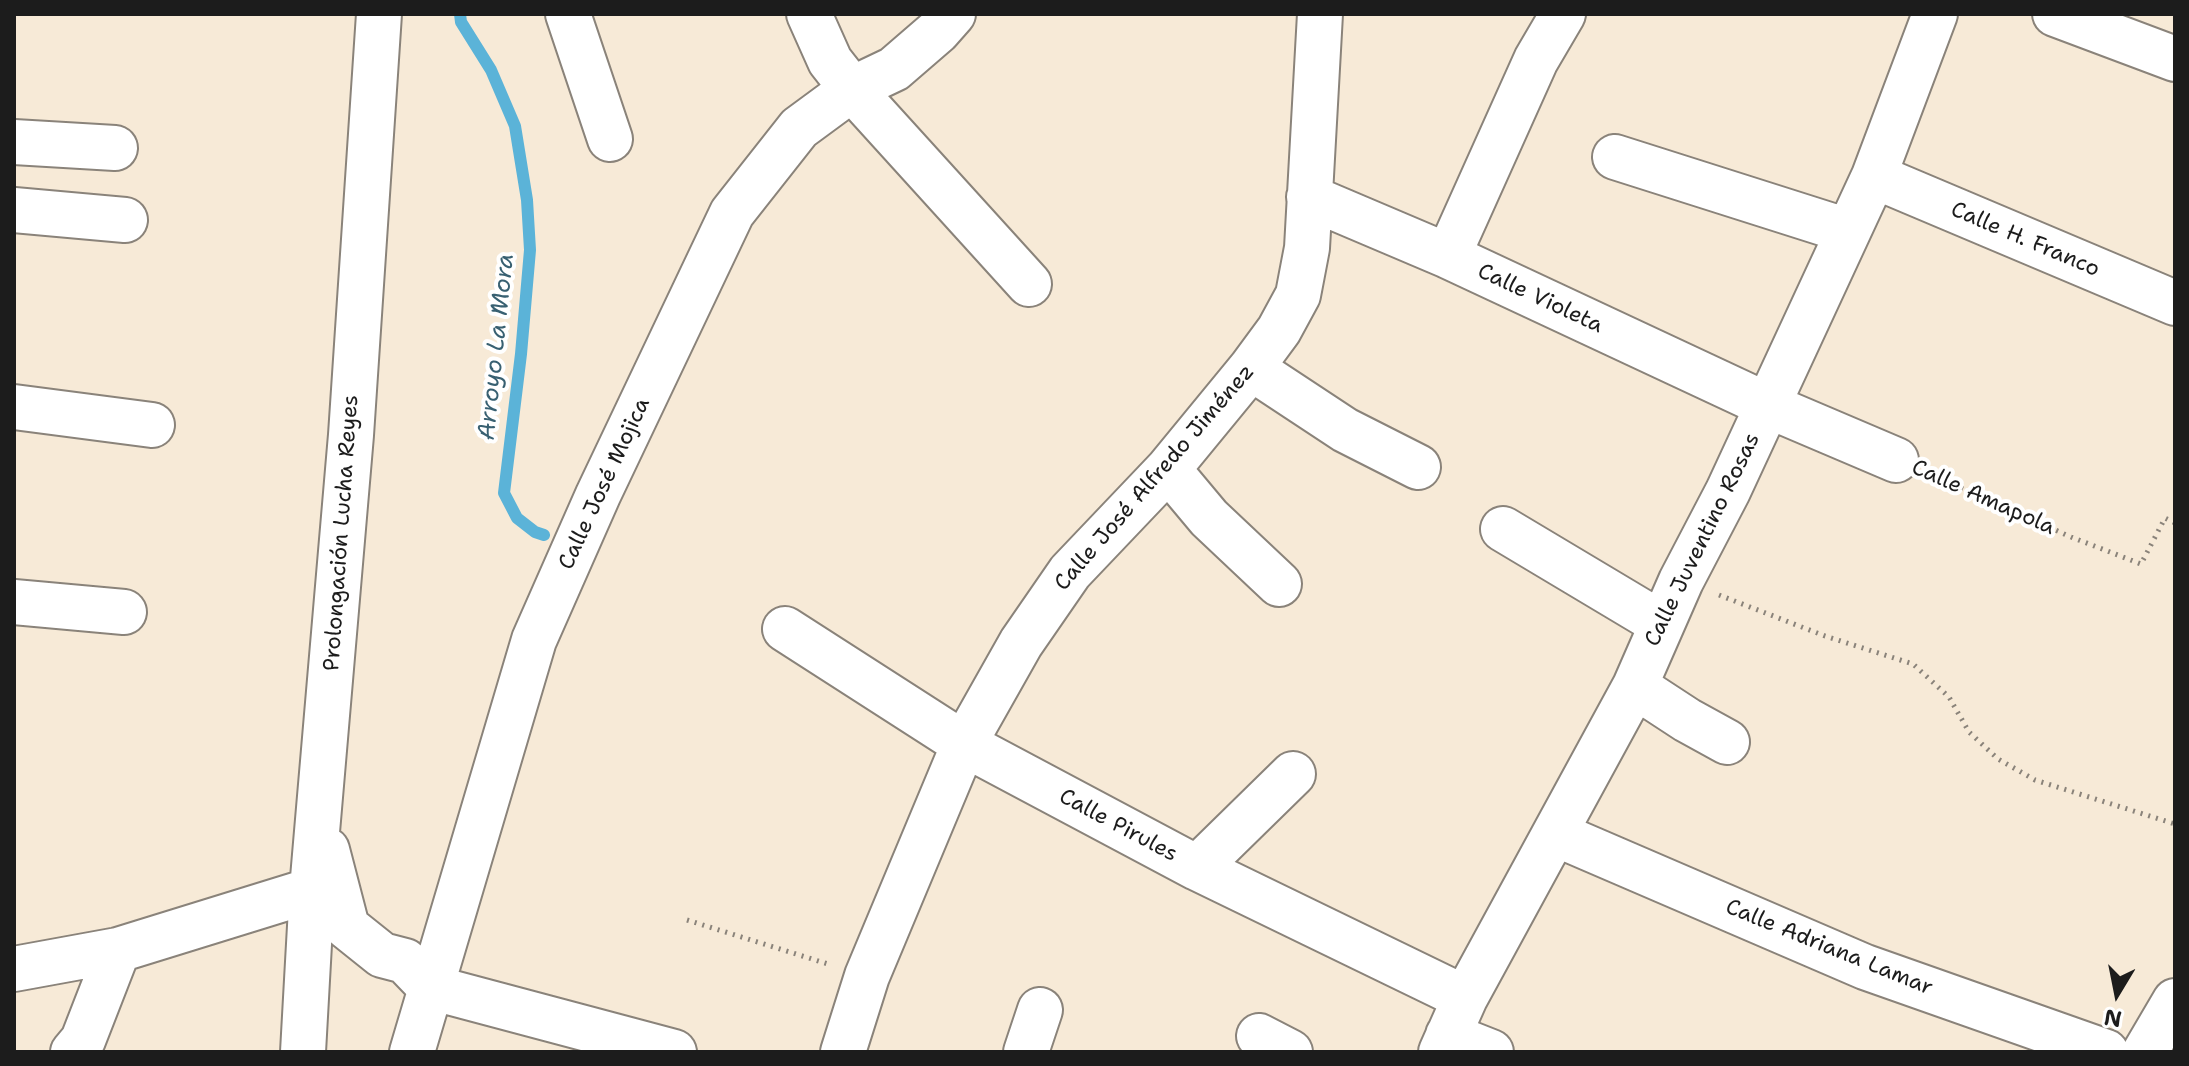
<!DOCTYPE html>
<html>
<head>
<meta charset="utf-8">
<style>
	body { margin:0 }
	#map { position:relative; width:2189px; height:1066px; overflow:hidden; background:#f7ead7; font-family:"Shantell Sans",sans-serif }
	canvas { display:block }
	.frame { position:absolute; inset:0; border:16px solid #1c1c1c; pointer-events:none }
	.north { position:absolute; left:2077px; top:954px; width:80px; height:80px; -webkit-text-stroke:6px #fff; paint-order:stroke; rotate:190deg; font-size:22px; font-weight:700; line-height:32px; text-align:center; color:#1c1c1c }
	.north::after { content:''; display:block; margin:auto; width:28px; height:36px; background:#1c1c1c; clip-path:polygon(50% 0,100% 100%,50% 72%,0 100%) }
</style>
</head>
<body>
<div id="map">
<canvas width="2189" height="1066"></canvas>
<div class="frame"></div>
<div class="north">N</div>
</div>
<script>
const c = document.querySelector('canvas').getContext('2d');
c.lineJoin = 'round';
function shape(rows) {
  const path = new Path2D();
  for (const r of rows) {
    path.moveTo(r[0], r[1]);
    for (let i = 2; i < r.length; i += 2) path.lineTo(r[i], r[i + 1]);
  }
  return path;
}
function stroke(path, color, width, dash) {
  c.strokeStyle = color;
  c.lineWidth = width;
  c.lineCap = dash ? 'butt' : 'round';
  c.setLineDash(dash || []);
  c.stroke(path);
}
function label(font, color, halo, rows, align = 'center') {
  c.font = font + ' "Shantell Sans",sans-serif';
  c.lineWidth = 8;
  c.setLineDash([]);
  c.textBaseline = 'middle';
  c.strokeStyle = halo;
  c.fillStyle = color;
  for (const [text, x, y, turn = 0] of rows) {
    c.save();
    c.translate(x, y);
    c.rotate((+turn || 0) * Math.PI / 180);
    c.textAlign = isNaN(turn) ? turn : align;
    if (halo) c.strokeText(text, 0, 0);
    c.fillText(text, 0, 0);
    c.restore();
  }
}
stroke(shape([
	[460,14,461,22,491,70,515,126,527,200,530,250,521,354,504,493,517,518,535,532,544,535]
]), '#5bb3d8', 12);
const minor = shape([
	[568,14,610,139],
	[809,14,830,61,852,89,1029,284],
	[2055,14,2175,59],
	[14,142,115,148],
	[1615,157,1848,231],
	[1874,176,2175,303],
	[1309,197,1448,256,1769,406,1896,460],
	[14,210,125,220],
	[1448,256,1536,60,1563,14],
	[1251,368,1345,430,1418,467],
	[14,407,152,425],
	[1168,469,1209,518,1279,584],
	[1503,529,1662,624],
	[14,602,124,612],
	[785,629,964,744,1197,868,1465,998],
	[1635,686,1687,720,1727,742],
	[1556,834,1865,967,2106,1052],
	[327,850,347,927,382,955,405,961,430,987,674,1052],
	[1197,868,1293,774],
	[14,969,118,950,312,890],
	[1448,1035,1491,1052],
	[1259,1036,1290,1052],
	[73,1052,83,1040,118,950],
	[303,1052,312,890,351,435,379,14],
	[412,1052,534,640,598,495,732,213,799,128,852,89,894,69,938,31,953,14],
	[843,1052,867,976,964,744,1021,643,1070,572,1168,469,1251,368,1279,330,1298,295,1307,248,1320,14],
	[1026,1052,1040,1010],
	[1441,1052,1465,998,1635,686,1681,581,1728,491,1874,176,1935,14],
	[2145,1052,2175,1001]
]);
stroke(minor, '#8a837a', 48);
stroke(shape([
	[1932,475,2071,537,2141,564,2165,518,2175,523],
	[1719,595,1825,636,1913,664,1949,697,1969,732,1998,759,2035,780,2175,824],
	[687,920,828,964]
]), '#8a837a', 5, [2, 6]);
stroke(minor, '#fff', 44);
label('22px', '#1c1c1c', '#fff', [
	["Calle H. Franco",2025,240,23],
	["Calle Violeta",1540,299,25],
	["Calle José Alfredo Jiménez",1155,478,-49],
	["Calle José Mojica",605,484,-65],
	["Calle Amapola",1983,498,24],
	["Prolongación Lucha Reyes",342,533,-86],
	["Calle Juventino Rosas",1703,540,-64],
	["Calle Pirules",1118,826,28],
	["Calle Adriana Lamar",1829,948,22]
]);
label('italic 24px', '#386071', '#fff', [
	["Arroyo La Mora",497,347,-84]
]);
</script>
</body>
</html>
